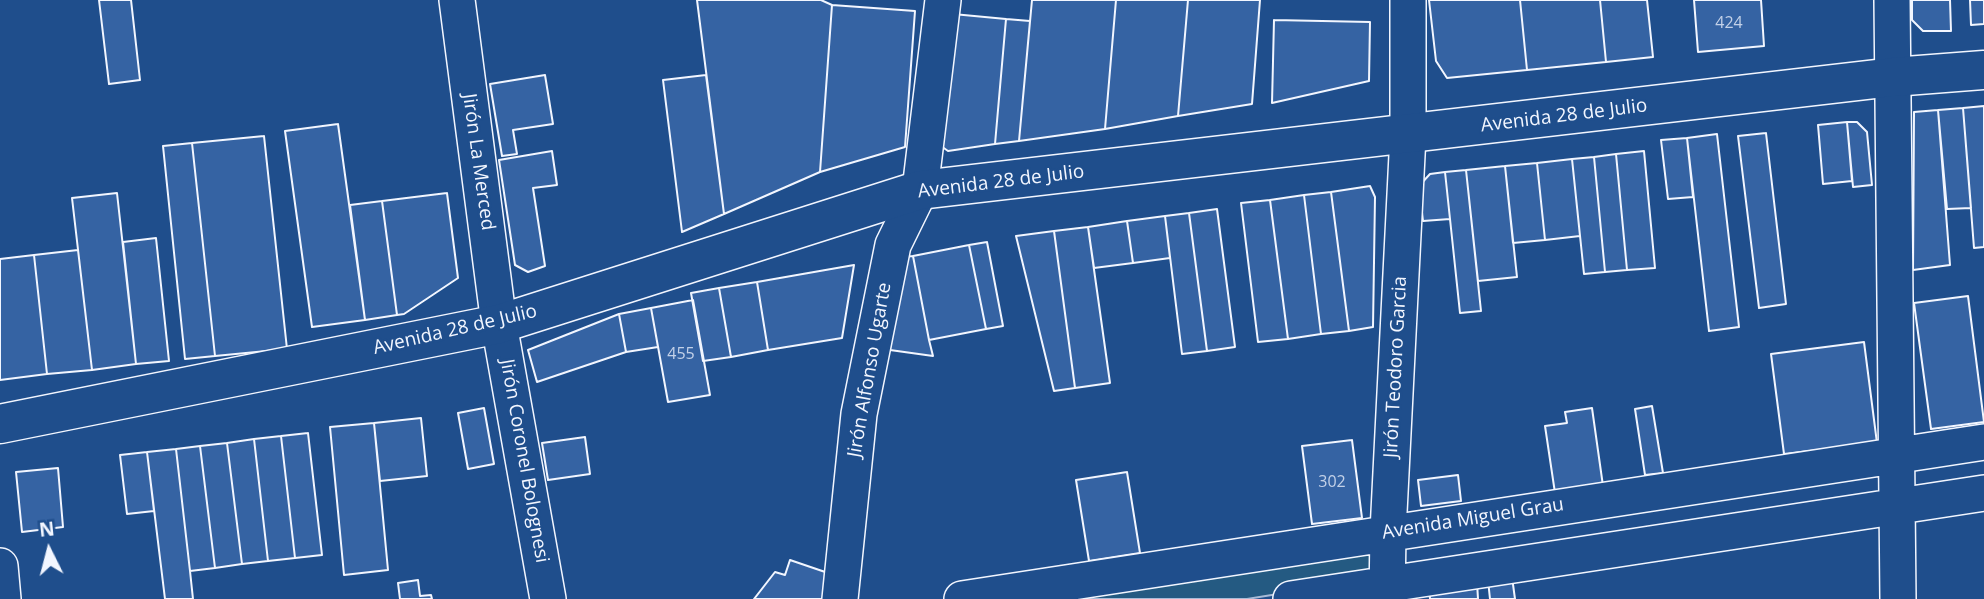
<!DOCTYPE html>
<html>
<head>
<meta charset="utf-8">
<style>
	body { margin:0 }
	#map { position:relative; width:1984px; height:599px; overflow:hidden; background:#1f4e8c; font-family:"Open Sans",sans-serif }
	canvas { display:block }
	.north { position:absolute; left:14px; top:515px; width:70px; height:70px; -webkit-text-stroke:5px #1f4e8c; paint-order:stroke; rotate:354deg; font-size:19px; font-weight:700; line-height:28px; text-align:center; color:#f2f6ff }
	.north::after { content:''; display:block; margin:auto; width:24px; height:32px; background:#f2f6ff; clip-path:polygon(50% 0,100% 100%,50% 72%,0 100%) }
</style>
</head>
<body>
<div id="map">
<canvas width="1984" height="599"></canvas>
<div class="north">N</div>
</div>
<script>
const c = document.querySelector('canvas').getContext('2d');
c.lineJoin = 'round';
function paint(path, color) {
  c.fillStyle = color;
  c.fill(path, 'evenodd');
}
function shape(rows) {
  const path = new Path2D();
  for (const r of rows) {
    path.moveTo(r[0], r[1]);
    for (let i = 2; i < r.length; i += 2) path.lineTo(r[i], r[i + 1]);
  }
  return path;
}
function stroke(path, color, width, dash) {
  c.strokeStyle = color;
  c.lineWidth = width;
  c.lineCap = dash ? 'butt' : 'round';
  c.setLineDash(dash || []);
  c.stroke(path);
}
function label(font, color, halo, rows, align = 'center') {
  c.font = font + ' "Open Sans",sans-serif';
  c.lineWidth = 5;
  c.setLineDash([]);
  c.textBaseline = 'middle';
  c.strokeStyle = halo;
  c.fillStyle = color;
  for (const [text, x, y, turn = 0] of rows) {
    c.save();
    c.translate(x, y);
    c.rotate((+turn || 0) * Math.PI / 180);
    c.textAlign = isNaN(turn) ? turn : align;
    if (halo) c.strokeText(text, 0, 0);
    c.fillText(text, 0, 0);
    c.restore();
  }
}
const green = shape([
	[1377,543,1377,578,1247,599,1025,599,1377,543]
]);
paint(green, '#245a82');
stroke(green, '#a8bbd7', 2);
const building = shape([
	[99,0,131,0,140,80,109,84,99,0],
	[697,0,821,0,832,5,820,172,724,214,697,0],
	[1032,0,1116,0,1105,129,1019,141,1032,0],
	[1116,0,1188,0,1178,116,1105,129,1116,0],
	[1188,0,1260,0,1252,104,1178,116,1188,0],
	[1429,0,1520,0,1527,70,1447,78,1436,61,1429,0],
	[1520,0,1600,0,1606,62,1527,70,1520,0],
	[1600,0,1647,0,1653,57,1606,62,1600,0],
	[1694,0,1761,0,1764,46,1698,52,1694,0],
	[1912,0,1950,0,1951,31,1923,31,1912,20,1912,0],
	[1970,0,1984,0,1984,24,1971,25,1970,0],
	[832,5,915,11,905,147,820,172,832,5],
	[953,14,1006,19,995,144,948,151,941,146,953,14],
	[1006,19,1030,21,1019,141,995,144,1006,19],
	[1274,20,1370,22,1369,81,1272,103,1274,20],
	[545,75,553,124,513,130,517,154,502,156,490,84,545,75],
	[706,75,724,214,682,232,663,80,706,75],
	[1984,106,1984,247,1974,248,1963,108,1984,106],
	[1963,108,1971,208,1947,209,1938,110,1963,108],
	[1938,110,1950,265,1913,270,1914,112,1938,110],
	[1847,122,1857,122,1867,132,1872,185,1853,187,1847,122],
	[1847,122,1852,181,1823,184,1818,125,1847,122],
	[338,124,365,320,312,327,285,131,338,124],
	[1766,133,1786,304,1759,308,1738,136,1766,133],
	[1717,134,1739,327,1709,331,1687,138,1717,134],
	[264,136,287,349,215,356,192,143,264,136],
	[1687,138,1693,197,1668,199,1661,140,1687,138],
	[192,143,215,356,185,359,163,146,192,143],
	[552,151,557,185,533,188,545,266,528,272,515,265,499,160,552,151],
	[1644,151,1655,268,1627,270,1616,154,1644,151],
	[1616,154,1627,270,1605,272,1594,157,1616,154],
	[1594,157,1605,272,1584,274,1572,159,1594,157],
	[1572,159,1580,236,1545,240,1537,163,1572,159],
	[1537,163,1545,240,1513,243,1505,166,1537,163],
	[1505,166,1517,277,1478,281,1466,170,1505,166],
	[1466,170,1481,311,1460,313,1445,172,1466,170],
	[1445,172,1450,219,1423,221,1419,186,1430,174,1445,172],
	[1370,186,1375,197,1373,327,1349,331,1331,192,1370,186],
	[1331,192,1349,331,1321,334,1304,195,1331,192],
	[117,193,136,364,92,370,72,198,117,193],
	[447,193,458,278,404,314,397,315,382,201,447,193],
	[1304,195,1321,334,1288,339,1270,200,1304,195],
	[1270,200,1288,339,1258,342,1241,203,1270,200],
	[382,201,397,315,365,320,350,205,382,201],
	[1217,209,1235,347,1207,351,1189,213,1217,209],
	[1189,213,1207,351,1182,354,1165,216,1189,213],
	[1165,216,1170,258,1133,263,1127,221,1165,216],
	[1127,221,1133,263,1094,268,1088,227,1127,221],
	[1088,227,1110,383,1075,388,1054,231,1088,227],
	[1054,231,1075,388,1054,391,1016,236,1054,231],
	[156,238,169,361,136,364,123,242,156,238],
	[987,242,1003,326,986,329,969,245,987,242],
	[969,245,986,329,929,340,913,256,969,245],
	[78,250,92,370,47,374,34,255,78,250],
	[34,255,47,374,0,380,0,259,34,255],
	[913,256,929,340,933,356,890,350,896,258,913,256],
	[854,265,842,338,768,350,757,282,854,265],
	[757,282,768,350,731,357,719,288,757,282],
	[719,288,731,357,703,361,691,293,719,288],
	[1968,296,1984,422,1931,429,1914,303,1968,296],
	[693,300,710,395,668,402,651,308,693,300],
	[651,308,658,347,626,352,619,314,651,308],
	[619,314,626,352,537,382,528,350,619,314],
	[1864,342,1877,443,1784,454,1771,354,1864,342],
	[1652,406,1663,473,1645,475,1635,409,1652,406],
	[484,408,494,464,468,469,458,413,484,408],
	[1592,408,1603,486,1555,493,1545,426,1567,423,1565,412,1592,408],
	[421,418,427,476,380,481,374,423,421,418],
	[374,423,388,570,344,575,330,427,374,423],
	[308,433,322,555,295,558,281,436,308,433],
	[281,436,295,558,268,561,254,439,281,436],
	[585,437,590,474,548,480,542,443,585,437],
	[254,439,268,561,242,564,227,443,254,439],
	[1352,440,1362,518,1312,524,1302,446,1352,440],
	[227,443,242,564,215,568,200,446,227,443],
	[200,446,215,568,190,571,176,449,200,446],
	[176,449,190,571,193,599,165,599,147,452,176,449],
	[147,452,154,511,127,514,120,455,147,452],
	[58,468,63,527,22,532,16,472,58,468],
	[1127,472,1140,553,1089,561,1076,480,1127,472],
	[1458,475,1461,501,1421,506,1418,480,1458,475],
	[790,560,831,574,832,599,754,599,775,572,785,575,790,560],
	[1512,577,1515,599,1490,599,1488,580,1512,577],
	[418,580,420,596,431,595,432,599,400,599,398,583,418,580],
	[1477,582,1478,599,1430,599,1429,586,1477,582]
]);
paint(building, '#3563a3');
stroke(building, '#f2f6ff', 2);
const minor = shape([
	[457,0,499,324,548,599],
	[1892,0,1898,599],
	[0,566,3,599],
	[840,599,859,414,893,245,920,190,943,0],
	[962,599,1984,442],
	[1291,599,1984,493],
	[1387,599,1388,532,1408,135,1408,0]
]);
const major = shape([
	[0,424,499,324,920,190,1893,77,1984,70]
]);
stroke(minor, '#f2f6ff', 38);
stroke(major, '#f2f6ff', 41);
stroke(minor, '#1f4e8c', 35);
stroke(major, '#1f4e8c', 38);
label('16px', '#c3d1e8', null, [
	["424",1729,23],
	["455",681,354],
	["302",1332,482]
]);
label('19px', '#f2f6ff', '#1f4e8c', [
	["Avenida 28 de Julio",1564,116,-7],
	["Jirón La Merced",478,162,82],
	["Avenida 28 de Julio",1001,182,-7],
	["Avenida 28 de Julio",455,330,-13],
	["Jirón Teodoro Garcia",1396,367,-87],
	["Jirón Alfonso Ugarte",870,370,-80],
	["Jirón Coronel Bolognesi",524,461,80],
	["Avenida Miguel Grau",1473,519,-9]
]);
</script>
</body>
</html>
